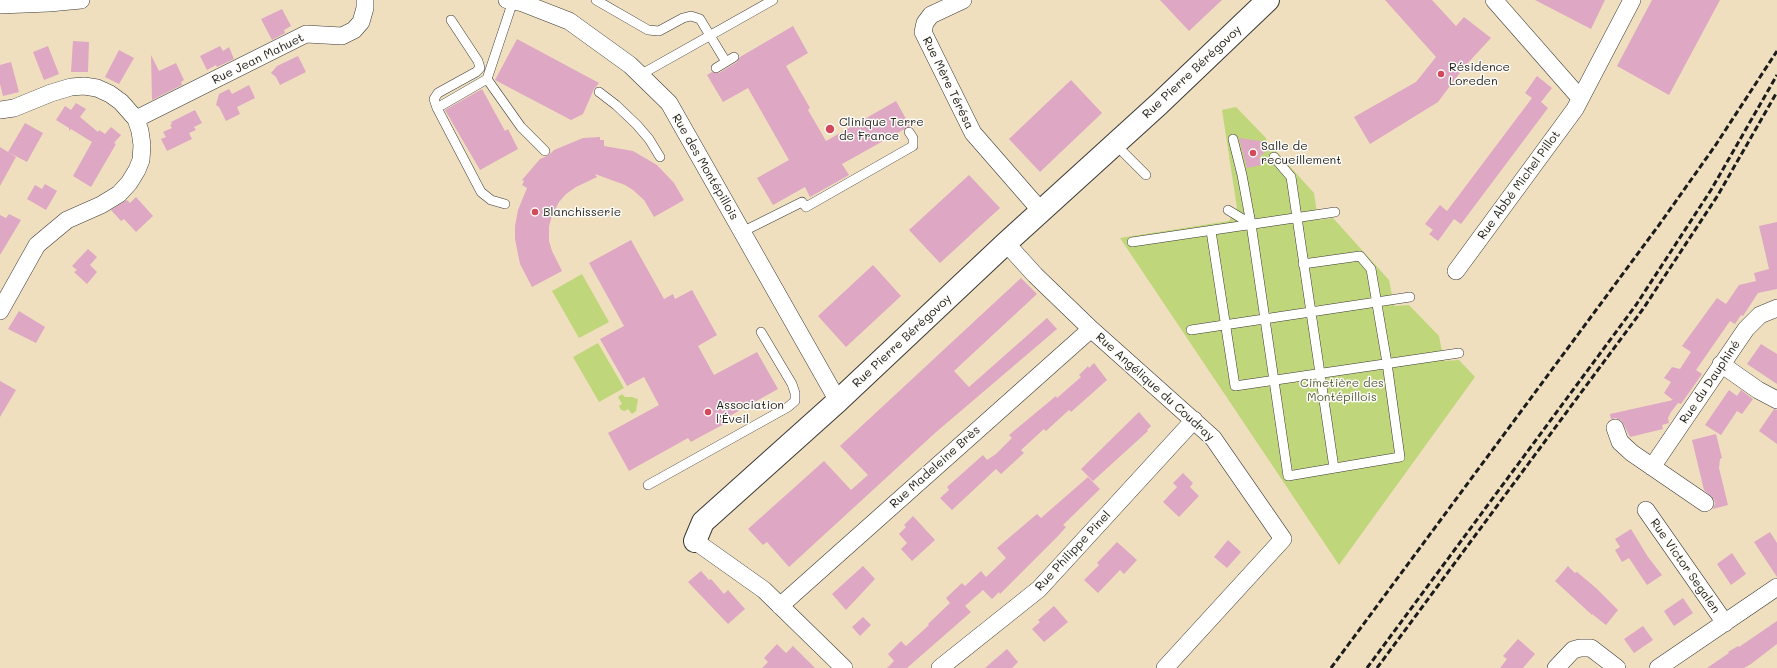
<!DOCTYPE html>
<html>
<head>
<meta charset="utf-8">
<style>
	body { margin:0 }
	canvas { display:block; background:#efdfbf }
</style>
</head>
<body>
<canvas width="1777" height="668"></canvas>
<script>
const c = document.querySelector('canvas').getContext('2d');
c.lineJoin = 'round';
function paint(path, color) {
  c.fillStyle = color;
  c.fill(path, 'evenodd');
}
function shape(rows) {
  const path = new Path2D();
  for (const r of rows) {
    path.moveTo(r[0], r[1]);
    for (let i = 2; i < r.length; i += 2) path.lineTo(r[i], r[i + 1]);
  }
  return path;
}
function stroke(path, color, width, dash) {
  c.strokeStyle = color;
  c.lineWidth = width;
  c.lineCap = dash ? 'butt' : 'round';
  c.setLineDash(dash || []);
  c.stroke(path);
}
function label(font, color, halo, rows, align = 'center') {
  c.font = font + ' Mali,sans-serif';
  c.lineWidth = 3;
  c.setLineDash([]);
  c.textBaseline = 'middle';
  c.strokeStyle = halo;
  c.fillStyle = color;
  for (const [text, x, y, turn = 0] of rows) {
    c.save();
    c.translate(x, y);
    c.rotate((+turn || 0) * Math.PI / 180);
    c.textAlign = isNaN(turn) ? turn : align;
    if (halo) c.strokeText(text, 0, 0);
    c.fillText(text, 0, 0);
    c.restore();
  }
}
paint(shape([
	[1236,107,1266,138,1268,150,1274,149,1314,193,1318,220,1333,218,1389,280,1394,306,1409,305,1439,336,1444,361,1459,360,1475,377,1339,565,1120,238,1229,221,1237,208,1222,110],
	[582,274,609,322,579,338,552,291],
	[598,343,624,388,599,402,573,357],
	[622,394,625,397,632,397,638,399,636,411,632,414,628,409,625,411,621,410,619,406,622,404,618,397]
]), '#c0d67a');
paint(shape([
	[1160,0,1222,0,1189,31],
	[1385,0,1432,0,1456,26,1464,17,1491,38,1465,66,1438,102,1370,144,1354,117,1416,82,1436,57],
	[1535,0,1605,0,1591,29],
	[1652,0,1720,0,1669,95,1617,66],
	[282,9,291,26,284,30,285,33,272,40,261,19],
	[793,26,808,53,786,66,810,108,808,110,826,141,896,101,910,126,842,164,849,175,810,197,805,187,773,205,757,178,789,160,748,88,723,102,707,75,712,72,719,73,737,62,740,57],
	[517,39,599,83,594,89,583,114,571,120,495,80],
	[73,41,89,42,88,72,71,72],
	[48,46,59,74,44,80,33,52],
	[220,46,223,51,229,47,234,59,217,67,216,65,207,70,200,56],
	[119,50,134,58,119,84,105,77],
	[151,55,159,71,176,63,184,80,181,82,182,85,152,100],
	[298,56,306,72,280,85,276,77,271,73,277,66],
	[11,62,19,92,3,96,0,84,0,65],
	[1537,76,1552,88,1541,102,1548,108,1461,224,1454,219,1438,241,1429,234,1433,230,1425,224,1440,205,1447,211,1532,98,1525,93],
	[1071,80,1102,113,1040,172,1009,139],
	[249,85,255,98,237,107,240,114,226,121,219,107,216,105,219,94,229,89,232,94],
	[482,89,505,131,508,129,518,149,480,170,445,110],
	[76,103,86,109,80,117,98,132,99,130,105,134,111,127,121,135,114,143,116,144,91,187,73,176,92,142,71,129,69,131,69,128,56,120,65,106,71,110],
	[195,110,202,123,194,127,196,130,189,133,192,139,167,151,161,139,166,137,163,132,172,128,170,125,172,124,171,122],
	[25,123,43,133,27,162,8,152],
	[600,137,600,140,604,140,604,146,633,151,657,165,674,183,684,200,654,217,644,200,633,190,625,185,595,174,597,177,576,187,566,194,559,202,552,216,549,226,549,241,552,251,562,271,532,287,520,264,515,239,515,226,518,210,527,188,522,185,524,181,522,180,540,159,549,155,554,150,583,138],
	[1239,138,1267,142,1268,150,1259,157,1262,165,1247,168],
	[0,147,16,157,0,186],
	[969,175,1000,208,940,263,909,230],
	[45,184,57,191,46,210,27,199,35,185,42,189],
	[136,197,153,216,136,232,124,219,121,221,111,210,127,200,130,203],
	[9,214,21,220,0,255,0,215,6,218],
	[1777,222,1777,289,1758,293,1743,316,1741,315,1735,324,1730,321,1696,370,1702,374,1681,404,1678,403,1671,412,1668,418,1669,423,1662,425,1663,429,1630,437,1622,421,1616,418,1611,419,1610,414,1673,400,1664,393,1671,382,1664,378,1672,367,1680,369,1691,352,1682,346,1717,298,1726,304,1739,285,1756,281,1754,273,1769,269,1759,226],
	[631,240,664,299,673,294,675,299,692,290,717,335,698,346,714,375,757,352,778,389,726,418,728,422,698,438,691,442,688,438,629,471,608,433,659,405,644,377,627,386,600,339,624,326,589,263],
	[88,249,97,257,90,265,97,272,87,284,74,272,77,270,72,266],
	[873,265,901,296,846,347,818,316],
	[1021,278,1037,294,954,371,969,387,1047,318,1057,329,935,433,789,567,767,542,763,545,748,529,824,461,851,490,868,475,840,446],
	[19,311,45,327,36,343,8,329],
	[1761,344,1777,354,1777,384,1747,364],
	[1094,363,1107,380,1071,412,1069,410,1046,431,1044,429,1021,450,1024,453,1001,474,996,469,952,510,940,498,949,490,947,487,983,455,987,460,996,454,1012,438,1009,435,1056,396,1057,398,1081,377,1079,375,1088,366,1089,368],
	[0,381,16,390,0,417],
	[1729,390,1737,396,1741,390,1753,399,1742,414,1737,411,1721,435,1705,425],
	[1774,409,1777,410,1777,444,1759,431],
	[1139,412,1151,426,1147,430,1148,431,1093,481,1081,469],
	[1716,434,1722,458,1720,459,1719,468,1728,505,1713,509,1715,504,1714,499,1704,490,1692,440],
	[1183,473,1193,483,1190,487,1199,496,1179,517,1163,502,1177,487,1173,483],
	[1088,477,1100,489,1063,525,1066,527,1058,536,1000,594,999,592,992,599,983,590,965,606,971,612,907,668,887,668,894,661,888,654,901,641,906,646,929,625,928,624,950,603,946,598,962,583,965,586,981,571,986,577,1006,558,997,548,1037,514,1041,518],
	[913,516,935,540,912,561,901,549,907,543,899,534,906,527,904,525],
	[1631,529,1648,557,1662,575,1647,585,1629,558,1622,562,1615,550,1620,547,1615,539],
	[1770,532,1777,543,1777,577,1754,542],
	[1228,540,1241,552,1227,568,1214,557],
	[1117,542,1137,560,1124,574,1120,570,1098,593,1084,580,1099,565,1097,563],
	[1732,553,1746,574,1731,585,1717,564],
	[863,566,875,579,846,610,832,594],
	[1568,566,1575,573,1577,572,1596,588,1618,610,1606,625,1592,614,1592,615,1555,581],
	[701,571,709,580,711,579,724,594,728,590,745,609,728,624,688,582],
	[1683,598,1693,613,1674,626,1664,611],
	[1054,606,1068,622,1044,642,1032,629,1040,622,1038,620],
	[863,617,871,625,860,636,852,627],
	[1777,621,1777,644,1751,664,1744,668,1707,668,1729,653,1728,652,1738,646,1739,647],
	[1643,626,1653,640,1634,653,1624,639],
	[1518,639,1535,654,1523,668,1500,668,1507,659,1503,656],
	[777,644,786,653,793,646,815,668,762,668,768,662,764,658],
	[1007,649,1018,662,1012,668,985,668]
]), '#dea7c3');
const service = shape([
	[596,0,648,30,659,31,683,18,691,16,700,19,726,62],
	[451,20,478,61,480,68,476,72,438,93,434,99,437,108,481,192,491,200,505,204],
	[716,68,734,57],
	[640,75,773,0],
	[487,79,521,127,545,151],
	[599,92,616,105,637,125,649,139,660,157],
	[437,108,487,79,513,1],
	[1233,139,1242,175,1251,224,1288,476,1400,457,1387,363,1371,269,1360,256,1303,264],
	[1115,144,1146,175],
	[1274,157,1291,177,1334,468],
	[1228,210,1251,224],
	[1211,231,1235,386,1459,353],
	[742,232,802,202,806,207,913,146,913,138,909,132],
	[1132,242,1335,212],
	[1191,330,1410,297],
	[648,485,788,407,795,401,795,393,792,384,761,332]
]);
const minor = shape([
	[507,0,523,3,569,21,630,65,669,103,838,401],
	[963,0,931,15,925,23,923,32,973,133,1041,211],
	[1494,0,1580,98],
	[0,5,49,3,81,0],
	[0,110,14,108,51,93,71,87,84,86,97,88,110,94,121,102,136,119,140,131,142,145,141,160,137,170,129,183,119,194,101,205,67,220,37,245,0,311],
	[136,119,306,34,342,36,354,30,361,22,365,8,365,0],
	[1006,243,1035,275,1091,329,1213,438,1283,539,1165,668],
	[1456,271,1575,109,1632,0],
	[1721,364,1758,390,1777,400],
	[1615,428,1620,442,1632,453,1705,503],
	[1652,467,1746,329,1760,315,1777,308],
	[1646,510,1725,623],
	[695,541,764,590,844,668],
	[780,606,1091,329],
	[940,668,1039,589,1194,420],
	[1556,668,1573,650,1580,648,1591,648,1617,668],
	[1658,668,1777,587]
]);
const tertiary = shape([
	[695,541,703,522,838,401,1006,243,1159,104,1268,0]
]);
stroke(service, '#3c3934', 10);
stroke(minor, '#3c3934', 18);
stroke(tertiary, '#3c3934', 24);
stroke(service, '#fff', 9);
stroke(minor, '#fff', 17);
stroke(tertiary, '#fff', 22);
stroke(shape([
	[1331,668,1659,225,1715,146,1777,51],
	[1367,668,1636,305,1711,190,1777,75],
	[1377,668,1643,309,1718,195,1777,92]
]), '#1c1c1c', 3, [6, 3]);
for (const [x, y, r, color] of [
	[1441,74,4,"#d1495b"],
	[830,129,5,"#d1495b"],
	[1253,153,4,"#d1495b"],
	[535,212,4,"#d1495b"],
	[708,412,4,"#d1495b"]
]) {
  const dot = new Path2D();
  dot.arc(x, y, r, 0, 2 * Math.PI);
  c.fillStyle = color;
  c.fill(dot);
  stroke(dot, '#fdfcf7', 1.5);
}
label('12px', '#1c1c1c', '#fdfcf7', [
	["Rue Jean Mahuet",258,59,-26],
	["Rue Pierre Bérégovoy",1192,72,-43],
	["Rue Mère Térésa",948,83,64],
	["Rue des Montépillois",705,167,60],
	["Rue Abbé Michel Pillot",1519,185,-54],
	["Rue Pierre Bérégovoy",902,341,-43],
	["Rue du Dauphiné",1710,382,-56],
	["Rue Angélique du Coudray",1155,387,42],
	["Rue Madeleine Brès",935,467,-42],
	["Rue Philippe Pinel",1073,551,-47],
	["Rue Victor Segalen",1685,566,55]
]);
label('12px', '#1c1c1c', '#fdfcf7', [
	["Résidence",1449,67],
	["Loreden",1449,81],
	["Clinique Terre",839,122],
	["de France",839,136],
	["Salle de",1261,146],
	["recueillement",1261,160],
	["Blanchisserie",543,212],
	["Association",716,405],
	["l'Éveil",716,419]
], 'left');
label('12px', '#555d3d', '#fdfcf7', [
	["Cimetière des",1342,383],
	["Montépillois",1342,397]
]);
</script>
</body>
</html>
